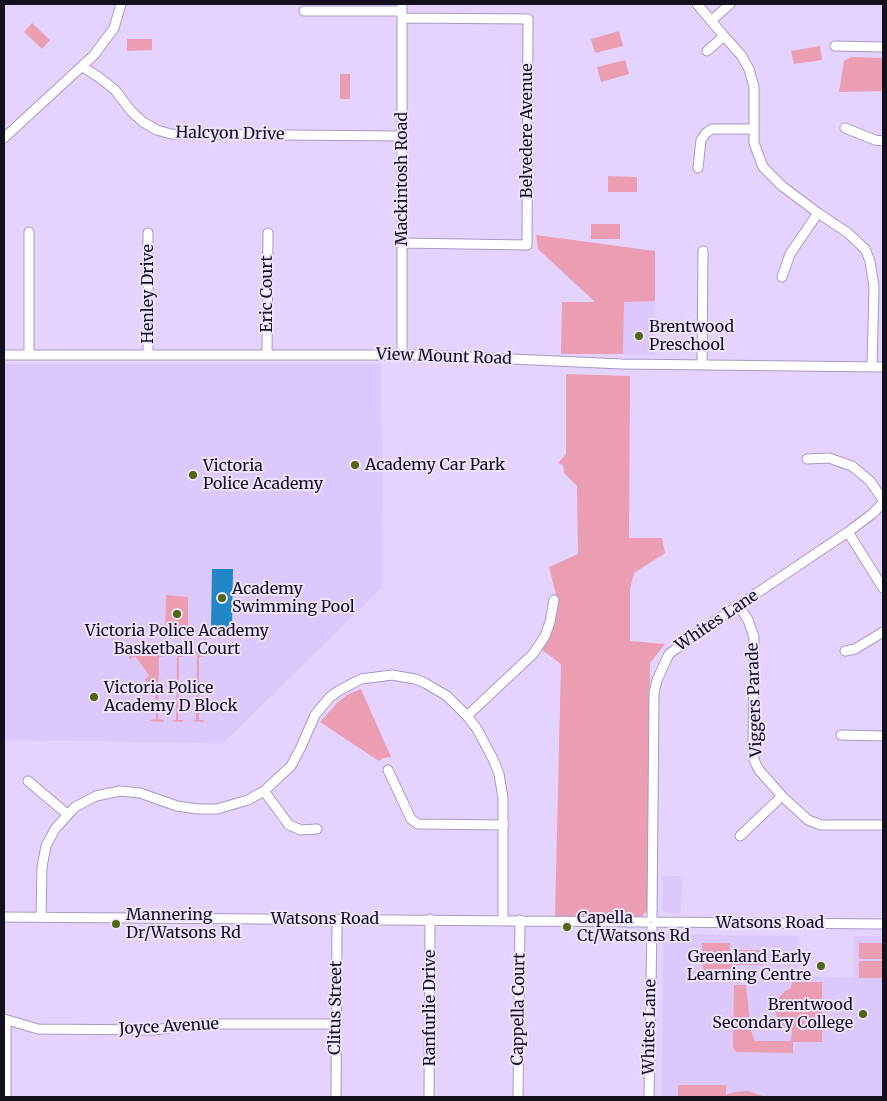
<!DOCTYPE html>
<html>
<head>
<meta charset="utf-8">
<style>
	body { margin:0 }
	#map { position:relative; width:887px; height:1101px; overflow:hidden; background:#e4d3fe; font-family:Merriweather,serif }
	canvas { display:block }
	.frame { position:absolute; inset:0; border:5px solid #150f1d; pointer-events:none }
</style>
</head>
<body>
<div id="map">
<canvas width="887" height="1101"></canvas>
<div class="frame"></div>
</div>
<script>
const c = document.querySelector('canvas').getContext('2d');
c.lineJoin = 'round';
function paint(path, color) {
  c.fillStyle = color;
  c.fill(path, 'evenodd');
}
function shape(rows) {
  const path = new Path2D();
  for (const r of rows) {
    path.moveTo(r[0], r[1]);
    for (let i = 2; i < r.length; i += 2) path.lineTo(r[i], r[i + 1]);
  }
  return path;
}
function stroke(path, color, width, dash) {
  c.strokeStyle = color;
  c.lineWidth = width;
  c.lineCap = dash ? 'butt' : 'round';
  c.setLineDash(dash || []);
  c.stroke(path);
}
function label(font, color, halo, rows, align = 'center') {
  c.font = font + ' Merriweather,serif';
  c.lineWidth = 4;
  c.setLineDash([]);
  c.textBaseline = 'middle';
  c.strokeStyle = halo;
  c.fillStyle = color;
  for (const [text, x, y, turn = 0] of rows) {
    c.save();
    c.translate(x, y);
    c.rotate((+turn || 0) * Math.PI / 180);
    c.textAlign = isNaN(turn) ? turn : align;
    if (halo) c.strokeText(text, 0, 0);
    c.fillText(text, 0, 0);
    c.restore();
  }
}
paint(shape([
	[624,301,655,301,655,355,623,354],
	[4,364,381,364,383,587,223,743,4,740],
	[663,876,682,876,681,913,667,913,662,909],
	[666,934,799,936,799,976,854,978,854,936,883,936,883,1097,662,1097,663,938]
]), '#dcc8fa');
paint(shape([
	[32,23,50,40,42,49,24,32],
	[619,31,623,46,595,53,591,39],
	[127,39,152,39,152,50,127,51],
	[820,46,822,60,794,64,791,51],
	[851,57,883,58,883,91,839,92,844,61],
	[625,60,629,74,601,82,597,67],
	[340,74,350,74,350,99,340,99],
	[608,176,637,177,637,192,608,192],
	[591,224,620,224,620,239,591,239],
	[536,235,655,251,655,301,624,302,623,354,561,354,562,302,595,302,538,249],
	[566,374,630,376,629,538,662,538,665,553,634,573,630,589,630,641,665,644,650,663,648,910,639,919,555,916,561,664,542,650,554,614,556,595,549,567,578,554,577,486,564,473,563,465,558,463,566,454],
	[166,595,188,597,188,632,165,632],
	[132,650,162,650,164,652,164,656,159,657,158,719,164,720,163,722,150,721,150,720,156,719,155,689,152,681,146,682,145,679,149,675,135,656,130,659,129,658,129,652],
	[173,650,183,651,185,653,185,656,179,657,178,720,184,720,182,722,171,721,176,720,177,654,171,654],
	[191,651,205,652,205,656,199,657,199,720,204,720,203,722,191,721,196,720,197,654,189,654],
	[361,689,391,757,383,758,379,761,320,722,337,703,347,695],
	[702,943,730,943,730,957,702,957],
	[859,943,883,943,883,959,859,959],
	[734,950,763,950,763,965,734,965],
	[703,959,732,959,732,973,703,973],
	[859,961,883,961,883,978,859,978],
	[792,982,822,982,822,1042,793,1042,793,1053,736,1052,733,1047,734,985,746,985,751,1031,755,1041,791,1041,792,1031,782,1026,775,1012,779,998,785,991,791,988],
	[678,1085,726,1085,726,1095,734,1092,748,1091,766,1097,678,1097]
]), '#eb9db1');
paint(shape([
	[212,569,233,569,232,627,211,627]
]), '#2287c7');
const minor = shape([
	[697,4,724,36,741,55,749,69,754,87,754,143,763,167,782,186,818,213,848,233,865,249,870,261,874,287,872,366],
	[304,11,402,11],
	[711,21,730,4],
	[835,46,883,47],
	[707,51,724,36],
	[83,67,100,78,115,90,131,111,143,122,157,130,171,134,402,136],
	[845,128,875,140,883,141],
	[4,138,94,55,114,28,121,4],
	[698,168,701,140,706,133,712,129,753,129],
	[29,232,29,355],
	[402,243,527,245,528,19,402,18],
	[782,277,790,254,818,213],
	[4,355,423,355,622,364,883,367],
	[148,355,148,233],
	[267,355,268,233],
	[402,355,402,4],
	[702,365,703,251],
	[807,459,829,458,852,466,870,481,883,500],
	[848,532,883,588],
	[739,606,748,620,754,637,753,747,754,760,759,770,782,796,808,820,821,825,883,825],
	[845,651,855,649,883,632],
	[467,716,533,654,545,636,550,622,554,600],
	[841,735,883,736],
	[388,770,411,819,418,824,504,825],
	[28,781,67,814],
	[264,791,289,825,301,830,317,829],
	[740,836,782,796],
	[4,917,646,922],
	[41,917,42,867,46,846,55,829,75,807,96,796,120,791,140,793,177,806,198,809,217,809,248,800,264,791,291,766,301,747,315,715,330,697,340,690,361,679,392,675,415,679,425,683,447,696,467,716,477,729,493,759,499,774,503,798,503,920],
	[652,917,654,693,657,680,669,654,696,634,848,532,872,514,883,503],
	[656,922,883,924],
	[4,1019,38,1029,153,1030,202,1024,335,1024],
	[6,1097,6,1020],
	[336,1097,337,919],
	[429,1097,430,919],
	[518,1097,520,920],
	[649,1097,652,927]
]);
stroke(minor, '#a999c2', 11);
stroke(minor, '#fff', 9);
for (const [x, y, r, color] of [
	[639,336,5,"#526612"],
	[355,465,5,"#526612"],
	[193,475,5,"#526612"],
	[222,598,5,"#526612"],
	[177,614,5,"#526612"],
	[94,697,5,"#526612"],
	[116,924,5,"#526612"],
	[567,927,5,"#526612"],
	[821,966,5,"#526612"],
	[863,1014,5,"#526612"]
]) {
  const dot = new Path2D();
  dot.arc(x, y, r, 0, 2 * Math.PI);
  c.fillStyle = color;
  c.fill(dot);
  stroke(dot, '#eee4fe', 2);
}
label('16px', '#150f1d', '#eee4fe', [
	["Belvedere Avenue",527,131,-90],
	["Halcyon Drive",230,134,1],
	["Mackintosh Road",402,179,-90],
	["Henley Drive",148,294,-90],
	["Eric Court",267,294,-90],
	["View Mount Road",444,357,2],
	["Whites Lane",717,621,-34],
	["Viggers Parade",755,700,-92],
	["Watsons Road",325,919],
	["Watsons Road",770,923],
	["Clitus Street",336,1008,-89],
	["Ranfurlie Drive",430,1008,-90],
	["Cappella Court",519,1009,-89],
	["Joyce Avenue",169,1027,-3],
	["Whites Lane",650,1027,-89]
]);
label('16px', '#150f1d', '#eee4fe', [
	["Brentwood",649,327],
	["Preschool",649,345],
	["Academy Car Park",365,465],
	["Victoria",203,466],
	["Police Academy",203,484],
	["Academy",232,589],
	["Swimming Pool",232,607],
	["Victoria Police Academy",177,631,"center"],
	["Basketball Court",177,649,"center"],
	["Victoria Police",104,688],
	["Academy D Block",104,706],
	["Mannering",126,915],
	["Dr/Watsons Rd",126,933],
	["Capella",577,918],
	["Ct/Watsons Rd",577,936],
	["Greenland Early",811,957,"right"],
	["Learning Centre",811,975,"right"],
	["Brentwood",853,1005,"right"],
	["Secondary College",853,1023,"right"]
], 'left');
</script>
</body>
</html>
